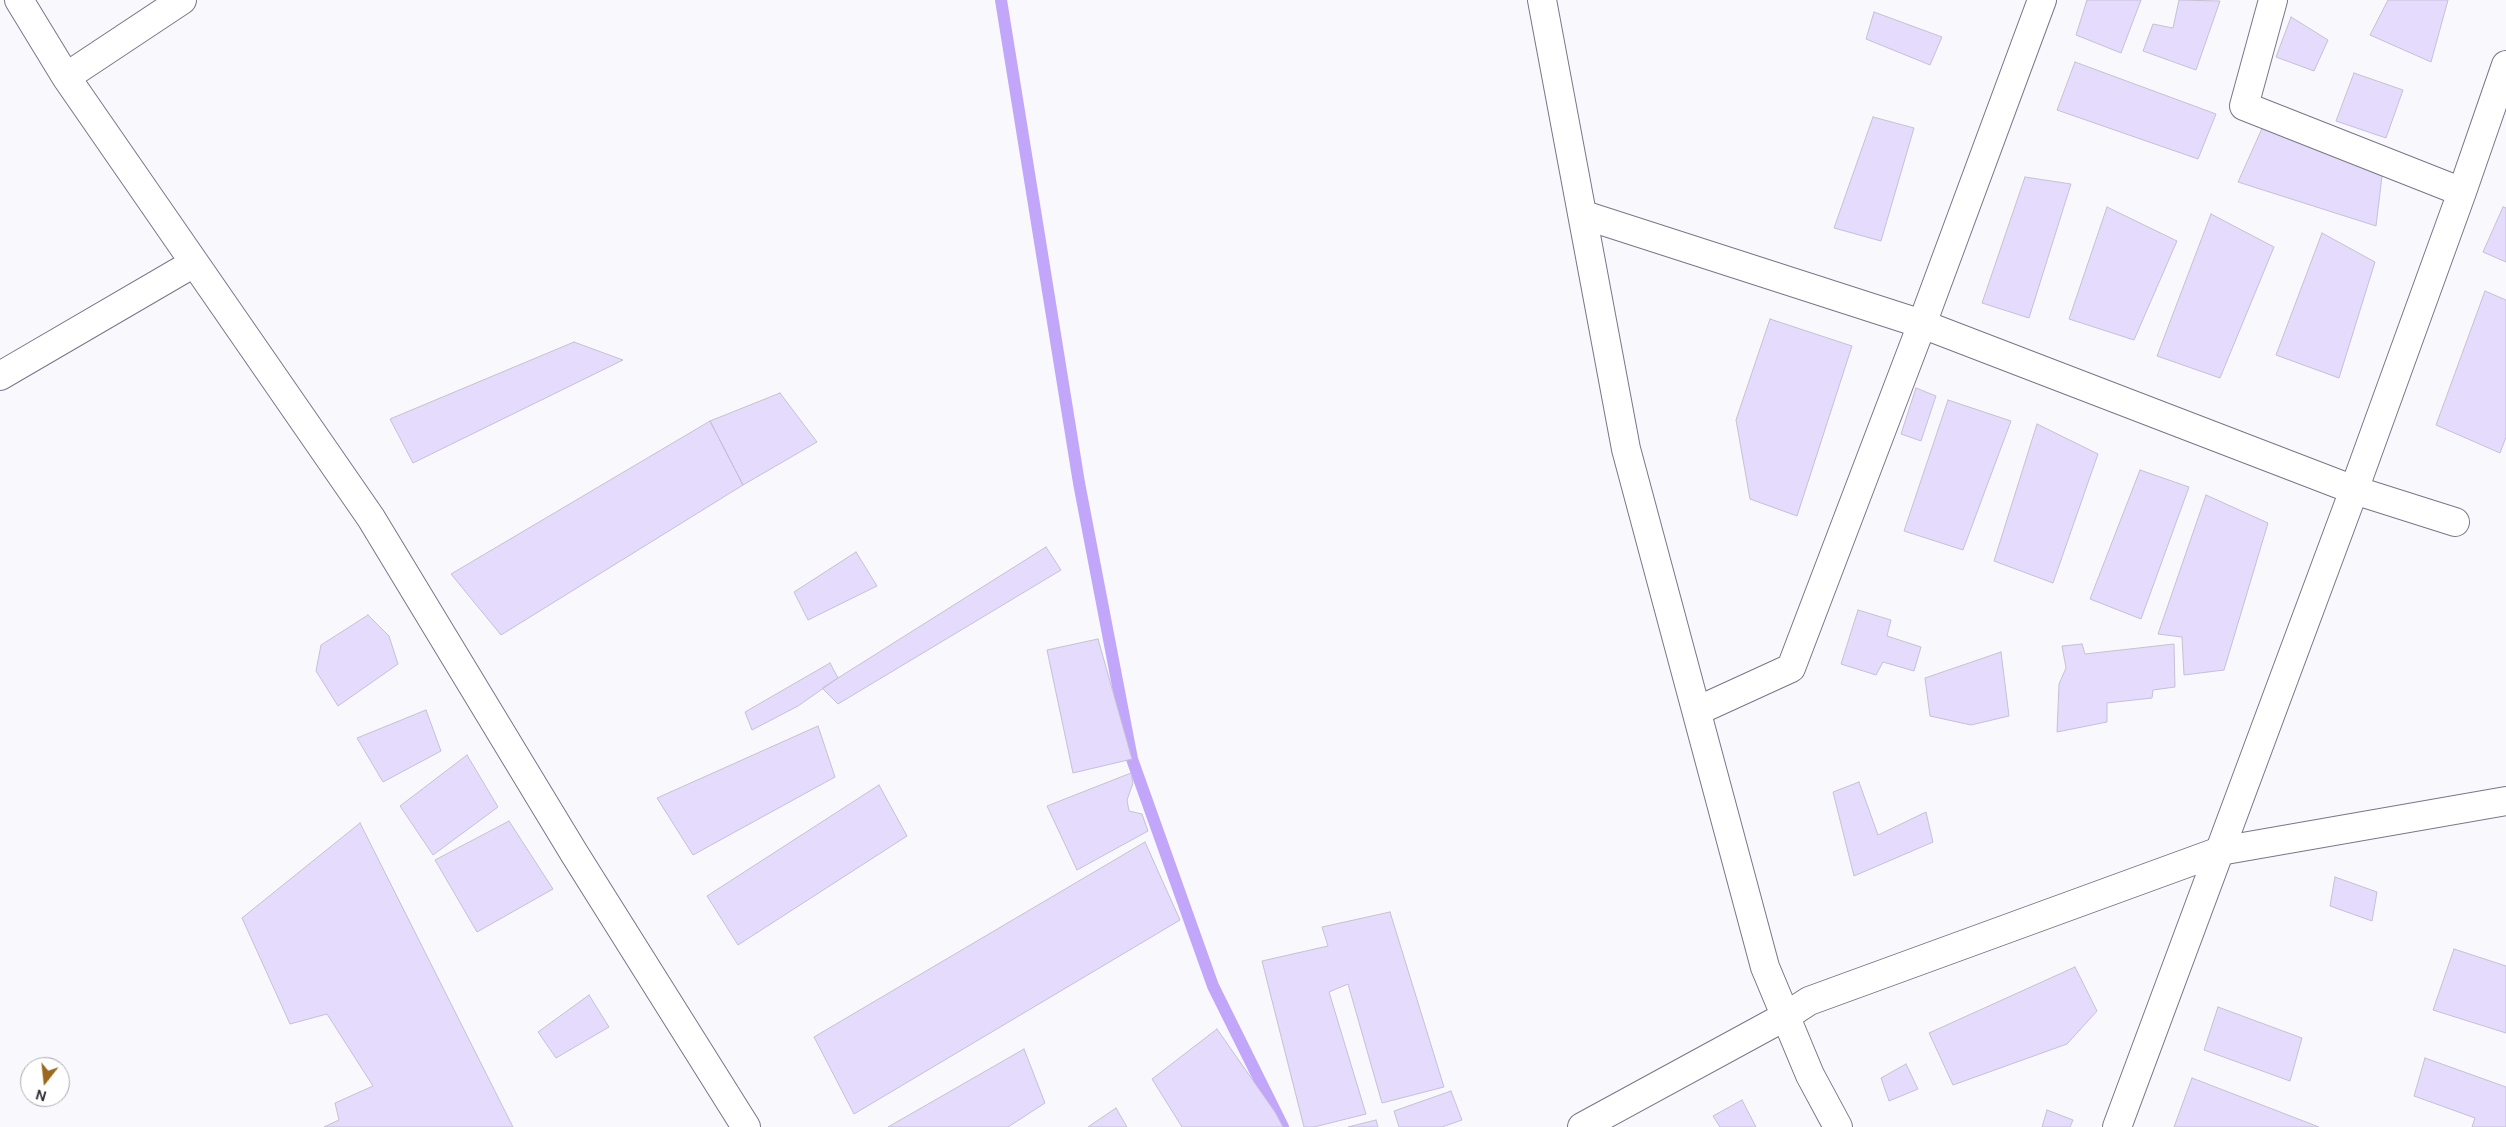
<!DOCTYPE html>
<html>
<head>
<meta charset="utf-8">
<style>
	body { margin:0 }
	#map { position:relative; width:2506px; height:1127px; overflow:hidden; background:#f9f8fd; font-family:"DM Sans",sans-serif }
	canvas { display:block }
	.north { position:absolute; left:20px; top:1057px; width:50px; height:50px; box-sizing:border-box; background:#fff; border:1px solid #acabaf; border-radius:50%; rotate:196deg; font-size:14px; font-weight:700; line-height:20px; text-align:center; color:#302e36 }
	.north::after { content:''; display:block; margin:auto; width:18px; height:22px; background:#9b681e; clip-path:polygon(50% 0,100% 100%,50% 72%,0 100%) }
</style>
</head>
<body>
<div id="map">
<canvas width="2506" height="1127"></canvas>
<div class="north">N</div>
</div>
<script>
const c = document.querySelector('canvas').getContext('2d');
c.lineJoin = 'round';
function shape(rows) {
  const path = new Path2D();
  for (const r of rows) {
    path.moveTo(r[0], r[1]);
    for (let i = 2; i < r.length; i += 2) path.lineTo(r[i], r[i + 1]);
  }
  return path;
}
function stroke(path, color, width, dash) {
  c.strokeStyle = color;
  c.lineWidth = width;
  c.lineCap = dash ? 'butt' : 'round';
  c.setLineDash(dash || []);
  c.stroke(path);
}
function paint(path, color) {
  c.fillStyle = color;
  c.fill(path, 'evenodd');
}
stroke(shape([
	[1001,0,1079,483,1132,759,1213,986,1283,1127]
]), '#c1a6f9', 12);
const building = shape([
	[2087,0,2141,0,2121,53,2076,35,2087,0],
	[2179,0,2220,1,2196,70,2143,51,2153,24,2173,28,2179,0],
	[2388,0,2448,0,2431,62,2370,35,2388,0],
	[1874,12,1942,37,1930,65,1866,39,1874,12],
	[2291,17,2328,40,2314,71,2276,57,2291,17],
	[2075,62,2216,114,2198,159,2057,110,2075,62],
	[2354,73,2403,90,2386,138,2336,121,2354,73],
	[1873,117,1914,128,1881,241,1834,228,1873,117],
	[2264,124,2382,176,2376,226,2238,182,2264,124],
	[2025,177,2071,184,2029,318,1982,303,2025,177],
	[2107,207,2177,241,2134,340,2069,319,2107,207],
	[2503,207,2506,208,2506,262,2483,252,2503,207],
	[2211,214,2274,247,2220,378,2157,356,2211,214],
	[2322,233,2375,262,2339,378,2276,355,2322,233],
	[2485,291,2506,300,2506,437,2500,453,2436,425,2485,291],
	[1770,319,1852,346,1797,516,1750,499,1736,420,1770,319],
	[574,342,623,360,413,463,390,419,574,342],
	[1916,388,1936,396,1921,441,1901,434,1916,388],
	[780,393,817,442,743,485,710,421,780,393],
	[1948,400,2011,421,1963,550,1904,531,1948,400],
	[710,421,743,485,501,635,451,574,710,421],
	[2037,424,2098,454,2053,583,1994,561,2037,424],
	[2140,470,2189,487,2141,619,2090,599,2140,470],
	[2206,495,2268,523,2224,670,2184,675,2182,637,2158,634,2206,495],
	[1046,547,1061,570,838,704,822,688,1046,547],
	[856,552,877,586,808,620,794,592,856,552],
	[1858,610,1891,620,1887,636,1921,647,1914,671,1883,662,1876,675,1841,664,1858,610],
	[368,615,389,636,398,664,338,706,316,671,321,645,368,615],
	[1098,639,1132,759,1073,773,1047,650,1098,639],
	[2082,644,2085,654,2174,644,2175,687,2153,690,2152,698,2107,703,2107,722,2057,732,2059,684,2066,668,2062,646,2082,644],
	[2001,652,2009,716,1971,725,1930,716,1925,678,2001,652],
	[830,663,838,678,798,706,752,730,745,712,830,663],
	[426,710,441,751,383,782,357,738,426,710],
	[818,726,835,777,693,855,657,798,818,726],
	[467,755,498,807,433,855,400,806,467,755],
	[1131,773,1133,783,1127,800,1129,811,1142,814,1148,831,1077,870,1047,806,1131,773],
	[1859,782,1878,835,1926,812,1933,842,1854,876,1833,792,1859,782],
	[879,785,907,836,738,945,707,896,879,785],
	[509,821,553,889,477,932,435,860,509,821],
	[360,823,513,1127,324,1127,339,1120,335,1103,373,1086,327,1014,290,1024,242,918,360,823],
	[1145,842,1180,920,854,1114,814,1037,1145,842],
	[2335,877,2377,892,2372,921,2330,906,2335,877],
	[1390,912,1444,1087,1382,1103,1348,984,1329,992,1366,1114,1314,1127,1304,1127,1262,961,1328,946,1322,927,1390,912],
	[2454,949,2506,966,2506,1033,2433,1010,2454,949],
	[2075,967,2097,1011,2067,1044,1953,1085,1929,1033,2075,967],
	[589,995,609,1027,556,1058,538,1032,589,995],
	[2218,1007,2302,1038,2290,1081,2204,1050,2218,1007],
	[1217,1029,1275,1112,1283,1127,1182,1127,1152,1079,1217,1029],
	[1024,1049,1045,1103,1008,1127,888,1127,1024,1049],
	[2425,1058,2506,1087,2506,1127,2472,1127,2475,1118,2414,1096,2425,1058],
	[1906,1064,1918,1089,1889,1101,1881,1078,1906,1064],
	[2192,1078,2319,1127,2174,1127,2192,1078],
	[1451,1091,1462,1120,1442,1127,1399,1127,1394,1111,1451,1091],
	[1742,1100,1756,1127,1720,1127,1713,1116,1742,1100],
	[1116,1108,1127,1127,1088,1127,1116,1108],
	[2047,1110,2073,1120,2070,1127,2042,1127,2047,1110],
	[1376,1120,1378,1127,1348,1127,1376,1120]
]);
paint(building, '#e4dbfd');
stroke(building, '#c6c0d5', 1);
const street = shape([
	[19,0,66,77,371,518,574,853,746,1127],
	[2273,0,2244,106,2462,192],
	[66,77,182,0],
	[1584,215,1922,324,2354,490,2455,522],
	[0,376,194,263],
	[1697,711,1791,668,1922,324,2042,0],
	[2117,1127,2354,490,2462,192,2506,65]
]);
const secondary = shape([
	[1542,0,1626,449,1765,967,1810,1075,1838,1127],
	[1582,1127,1786,1016,1809,1001,2220,851,2506,801]
]);
stroke(street, '#7b7589', 30);
stroke(secondary, '#7b7589', 30);
stroke(street, '#fff', 28);
stroke(secondary, '#fff', 28);
</script>
</body>
</html>
